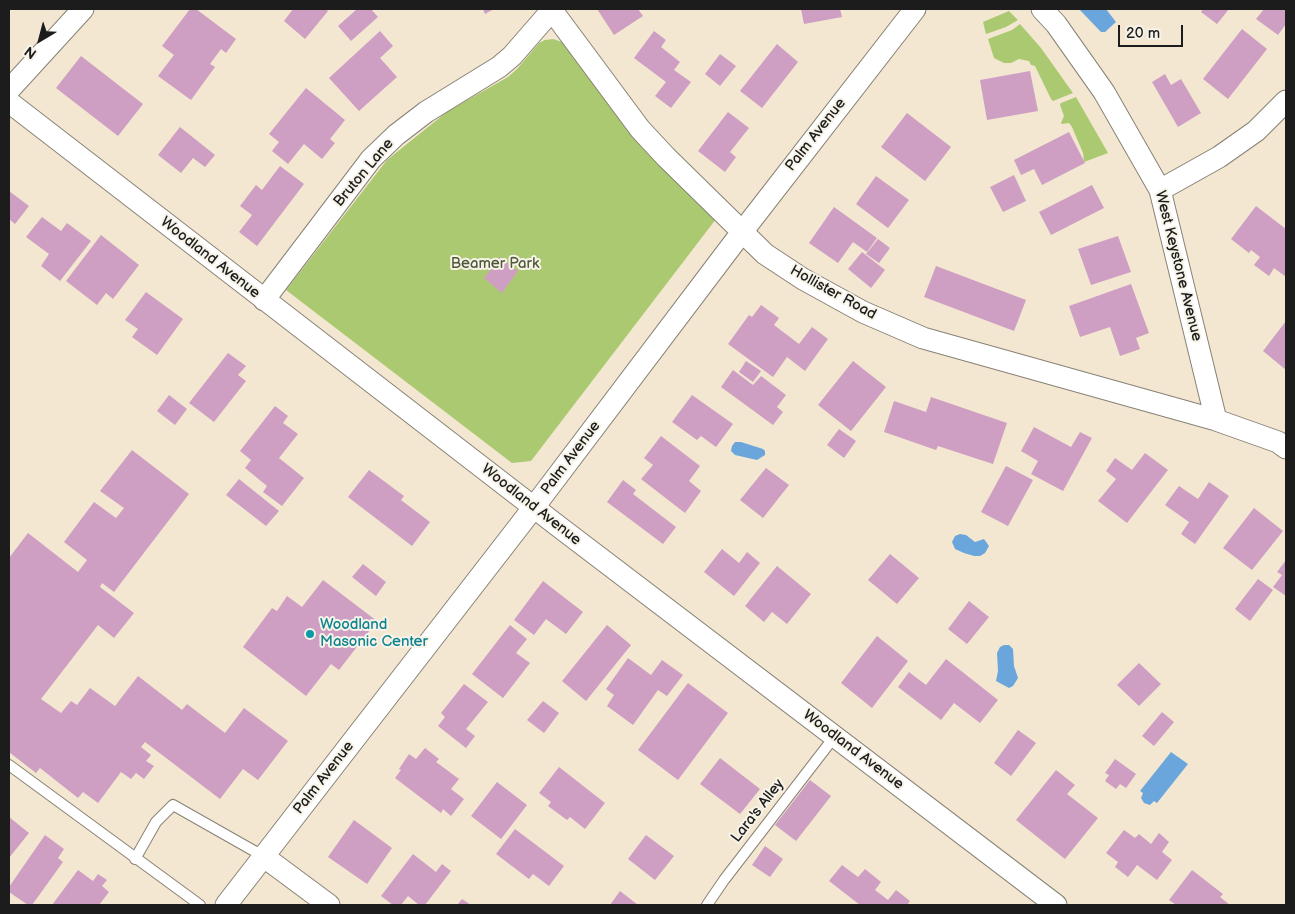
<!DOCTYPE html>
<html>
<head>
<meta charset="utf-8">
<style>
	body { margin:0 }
	#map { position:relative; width:1295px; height:914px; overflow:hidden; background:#f3e7d1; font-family:"Balsamiq Sans",sans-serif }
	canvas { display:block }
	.frame { position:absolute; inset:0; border:10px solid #1c1c1c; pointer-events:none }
	.north { position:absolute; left:15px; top:15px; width:50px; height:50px; -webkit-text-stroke:4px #f7f3e8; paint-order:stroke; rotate:217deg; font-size:14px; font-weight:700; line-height:20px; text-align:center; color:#1c1c1c }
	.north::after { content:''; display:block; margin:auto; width:18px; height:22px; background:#1c1c1c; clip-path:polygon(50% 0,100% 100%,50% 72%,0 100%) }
	.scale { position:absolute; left:1118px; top:25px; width:65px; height:22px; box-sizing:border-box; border:2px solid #1c1c1c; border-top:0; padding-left:6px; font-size:15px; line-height:18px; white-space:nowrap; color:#1c1c1c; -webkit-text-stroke:4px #f7f3e8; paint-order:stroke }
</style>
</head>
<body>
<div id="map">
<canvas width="1295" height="914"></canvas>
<div class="frame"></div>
<div class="north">N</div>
<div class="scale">20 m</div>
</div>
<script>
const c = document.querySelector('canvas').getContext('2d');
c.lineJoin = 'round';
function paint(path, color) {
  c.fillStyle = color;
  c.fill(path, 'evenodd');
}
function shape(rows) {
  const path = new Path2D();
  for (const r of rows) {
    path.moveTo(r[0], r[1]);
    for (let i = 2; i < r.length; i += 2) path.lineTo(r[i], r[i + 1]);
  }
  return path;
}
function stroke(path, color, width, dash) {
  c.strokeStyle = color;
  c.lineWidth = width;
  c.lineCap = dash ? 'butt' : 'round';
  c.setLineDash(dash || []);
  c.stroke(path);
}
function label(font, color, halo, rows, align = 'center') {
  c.font = font + ' "Balsamiq Sans",sans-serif';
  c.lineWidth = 4;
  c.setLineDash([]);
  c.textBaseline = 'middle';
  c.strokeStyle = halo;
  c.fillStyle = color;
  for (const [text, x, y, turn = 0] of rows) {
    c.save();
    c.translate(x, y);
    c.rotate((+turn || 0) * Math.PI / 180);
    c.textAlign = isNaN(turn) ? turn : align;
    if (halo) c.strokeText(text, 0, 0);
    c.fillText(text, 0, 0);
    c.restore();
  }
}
paint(shape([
	[1009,11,1018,20,1006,27,986,34,983,22],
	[1020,24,1041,48,1073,93,1053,101,1051,99,1035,66,1031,65,1029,61,1019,59,1011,63,1004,63,994,58,988,39,1012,30],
	[553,39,565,43,716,219,531,461,512,463,286,290,387,160,448,111,508,77,517,69,539,43,545,40],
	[1076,97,1108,153,1084,162,1083,153,1072,127,1069,123,1062,124,1061,123,1064,116,1060,105,1061,103]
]), '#abc970');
paint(shape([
	[1079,9,1106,9,1116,22,1105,32,1101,32],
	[735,442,741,442,763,449,765,451,765,455,757,460,735,455,731,451,732,446],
	[960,534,966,535,975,542,984,539,989,546,985,553,980,556,974,556,964,553,955,549,952,542,955,536],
	[1004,645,1009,645,1013,649,1014,666,1018,678,1013,686,1009,688,996,681,998,671,997,653,1000,647],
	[1171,752,1188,764,1157,803,1154,801,1150,805,1144,803,1141,798,1143,793,1140,791]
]), '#6aa6db');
paint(shape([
	[190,9,196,9,236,39,226,53,221,49,210,64,215,67,191,100,158,76,174,55,162,46],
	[293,9,325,9,328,11,305,39,284,21],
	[357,9,371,9,378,17,351,41,338,26],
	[483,9,494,9,485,14],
	[597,9,638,9,643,16,614,35],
	[801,9,840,9,842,17,804,24],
	[1203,9,1229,9,1217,24,1201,12],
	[1264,9,1286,9,1286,24,1278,35,1256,19],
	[1242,29,1267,49,1228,99,1203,79],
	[380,31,393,46,380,58,397,77,359,111,329,78],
	[654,31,666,40,661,47,680,62,674,70,691,82,671,108,655,96,666,82,634,58],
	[777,44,798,62,762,108,740,91],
	[720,54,736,66,720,86,705,74],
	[81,56,143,104,118,136,56,88],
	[1030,71,1038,111,987,120,980,80],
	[1165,74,1171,85,1181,79,1201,113,1178,127,1152,82],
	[306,88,345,120,330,139,335,143,322,159,304,144,288,164,272,151,279,142,269,134],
	[728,112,749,128,730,152,736,157,725,172,698,151],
	[907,113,951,147,925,181,881,147],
	[180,127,215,155,205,167,193,158,181,173,158,155],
	[1069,132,1085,163,1042,185,1034,169,1021,175,1014,160],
	[280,166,304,184,257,246,239,232,252,215,240,206,256,185,262,190],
	[1014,175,1026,201,1003,212,990,187],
	[876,176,909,200,888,228,856,204],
	[1092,185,1104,208,1051,235,1039,212],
	[9,191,29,206,15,224,9,219],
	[1256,206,1286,229,1286,277,1274,268,1269,276,1254,265,1260,257,1251,250,1249,253,1231,239],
	[834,207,877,238,867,252,853,242,838,263,809,243],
	[42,217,61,231,67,223,91,241,60,281,41,266,49,254,26,237],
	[101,235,139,265,113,299,106,293,97,305,66,281],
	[1118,236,1131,272,1091,285,1078,249],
	[878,239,890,248,879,263,866,254],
	[862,252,885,270,871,288,848,269],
	[500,257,518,271,502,293,484,278],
	[936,266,1026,300,1014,331,924,297],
	[1131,284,1149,333,1136,338,1140,349,1120,356,1110,327,1080,337,1069,306],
	[146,292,183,319,157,355,132,337,138,329,125,320],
	[761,305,779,318,774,325,799,344,812,327,828,339,805,371,787,357,773,377,728,344,749,315,752,317],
	[1286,321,1286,370,1263,351],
	[228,353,246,366,238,375,246,381,214,422,189,403],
	[746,361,761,371,753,382,739,372],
	[853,361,886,387,851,431,818,405],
	[733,370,753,385,761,376,786,395,777,407,783,412,773,425,721,387],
	[169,395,187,409,175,425,157,411],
	[692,395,733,424,716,447,701,436,697,440,672,422],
	[931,397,1007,423,993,464,938,446,936,450,884,432,894,401,926,412],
	[275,406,288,416,283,423,298,434,279,458,304,478,282,506,263,492,267,486,245,468,251,460,240,451],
	[1034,427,1071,447,1080,432,1092,438,1063,491,1031,474,1038,461,1021,451],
	[839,429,856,441,844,458,827,445],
	[661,436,700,466,689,481,701,491,685,513,641,479,653,465,644,458],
	[132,450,189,494,114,592,102,583,100,587,134,613,114,638,98,625,41,699,61,713,71,701,77,705,90,688,115,706,138,676,182,710,187,704,225,733,244,708,288,741,258,780,243,769,220,799,145,742,141,747,151,755,146,761,154,766,144,779,136,773,131,779,121,772,98,803,83,792,78,798,40,768,36,773,9,752,9,558,28,533,78,572,87,560,64,542,94,502,116,518,124,508,100,491],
	[1145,453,1168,470,1127,523,1098,501,1116,479,1106,471,1115,458,1132,470],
	[1006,466,1033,480,1008,526,981,512],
	[766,468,789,485,763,518,740,500],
	[369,470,404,496,401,500,430,522,412,546,348,497],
	[239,479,279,511,266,526,226,495],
	[623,480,636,490,633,494,676,527,663,544,607,502],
	[1209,482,1229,496,1195,544,1181,534,1189,522,1165,505,1179,486,1198,499],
	[1254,508,1283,531,1252,570,1223,548],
	[722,549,739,563,747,552,760,563,734,596,704,572],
	[890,554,919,578,897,604,868,580],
	[1286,560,1286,596,1273,587,1282,575,1277,572],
	[363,564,386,582,376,596,352,577],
	[777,566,811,594,787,624,772,612,764,622,745,606],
	[1258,579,1273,590,1250,621,1235,609],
	[323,580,377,621,339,670,331,664,306,696,243,647,272,608,277,611,287,596,302,607],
	[543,581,583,612,566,634,546,619,534,635,514,620],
	[969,601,989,617,967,644,948,629],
	[510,625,527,639,516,653,530,663,503,698,472,674],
	[607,625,631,645,586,701,562,681],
	[877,636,908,661,872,708,841,683],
	[628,658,651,675,662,660,683,675,667,696,658,690,633,725,607,706,614,695,606,689],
	[946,659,998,700,980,723,954,703,941,720,898,687,909,672,926,685],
	[1139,663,1161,684,1139,706,1117,685],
	[688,683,728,713,678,780,638,750],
	[464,684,488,702,466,729,475,736,466,748,438,726,445,717,441,713],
	[543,701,559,713,544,733,527,720],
	[1162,712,1174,722,1154,746,1142,736],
	[1018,730,1036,743,1011,776,994,763],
	[425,748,439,759,436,762,459,779,451,789,464,799,451,816,443,809,441,813,395,778,401,770,399,769,409,754,416,759],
	[720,758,760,789,740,814,700,784],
	[1115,759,1136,774,1126,788,1120,784,1116,789,1105,781,1109,775,1105,773],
	[559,767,605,803,585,829,570,817,567,820,548,806,551,802,539,793],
	[1056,770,1075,785,1067,794,1098,818,1065,859,1016,820],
	[810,780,831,796,796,841,775,825],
	[497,782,527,805,501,839,471,816],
	[9,817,29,833,9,858],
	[354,820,392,848,367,884,328,857],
	[515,829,564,866,549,886,533,874,529,879,496,854],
	[1124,830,1135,838,1139,834,1151,844,1159,833,1169,842,1162,852,1172,860,1157,880,1137,865,1128,877,1115,867,1118,862,1106,853],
	[45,835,64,849,58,858,63,862,32,905,28,905,9,892,9,887],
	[646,835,674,856,655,880,628,859],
	[765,846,783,859,770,877,752,865],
	[413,854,436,872,442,864,451,871,425,905,419,905,408,896,401,905,393,905,381,896],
	[842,865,858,877,865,869,881,882,875,890,888,900,896,890,910,901,907,905,860,905,829,881],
	[78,870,93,881,98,874,107,880,102,886,109,892,99,905,52,905],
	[1192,870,1223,894,1220,897,1230,905,1176,905,1169,900],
	[620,891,638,905,610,905],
	[462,899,471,905,457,905]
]), '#ce9fc3');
const lane = shape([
	[9,765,200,905],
	[135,859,156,822,173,805,263,856],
	[707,905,724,880,835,736]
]);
const street = shape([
	[551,9,640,129,666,157,765,254,803,279,863,312,923,338,1216,420],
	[1042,9,1056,24,1104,92,1160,190,1216,420,1278,442,1286,448],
	[9,90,83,9],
	[9,102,558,526,1056,905],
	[1160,190,1219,157,1256,131,1286,101],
	[264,300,371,159,396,135,426,112,499,67,512,56,552,10],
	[263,856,329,905],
	[226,905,534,507,742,232,915,9]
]);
stroke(lane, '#888276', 12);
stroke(street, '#888276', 23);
stroke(lane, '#fff', 10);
stroke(street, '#fff', 21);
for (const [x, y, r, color] of [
	[310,634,5,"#0f9aa8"]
]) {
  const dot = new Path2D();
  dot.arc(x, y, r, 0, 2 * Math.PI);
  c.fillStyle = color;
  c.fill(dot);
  stroke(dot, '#f7f3e8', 2);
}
label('15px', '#1c1c1c', '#f7f3e8', [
	["Palm Avenue",816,135,-52],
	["Bruton Lane",364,173,-50],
	["Woodland Avenue",210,258,38],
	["West Keystone Avenue",1178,266,76],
	["Hollister Road",833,293,29],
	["Palm Avenue",571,458,-53],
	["Woodland Avenue",531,505,38],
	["Woodland Avenue",853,750,37],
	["Palm Avenue",324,778,-52],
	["Lara's Alley",758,811,-52]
]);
label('15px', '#4e5939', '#f7f3e8', [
	["Beamer Park",495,264]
]);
label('15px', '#0d838f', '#f7f3e8', [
	["Woodland",320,625],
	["Masonic Center",320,642]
], 'left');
</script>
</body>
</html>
